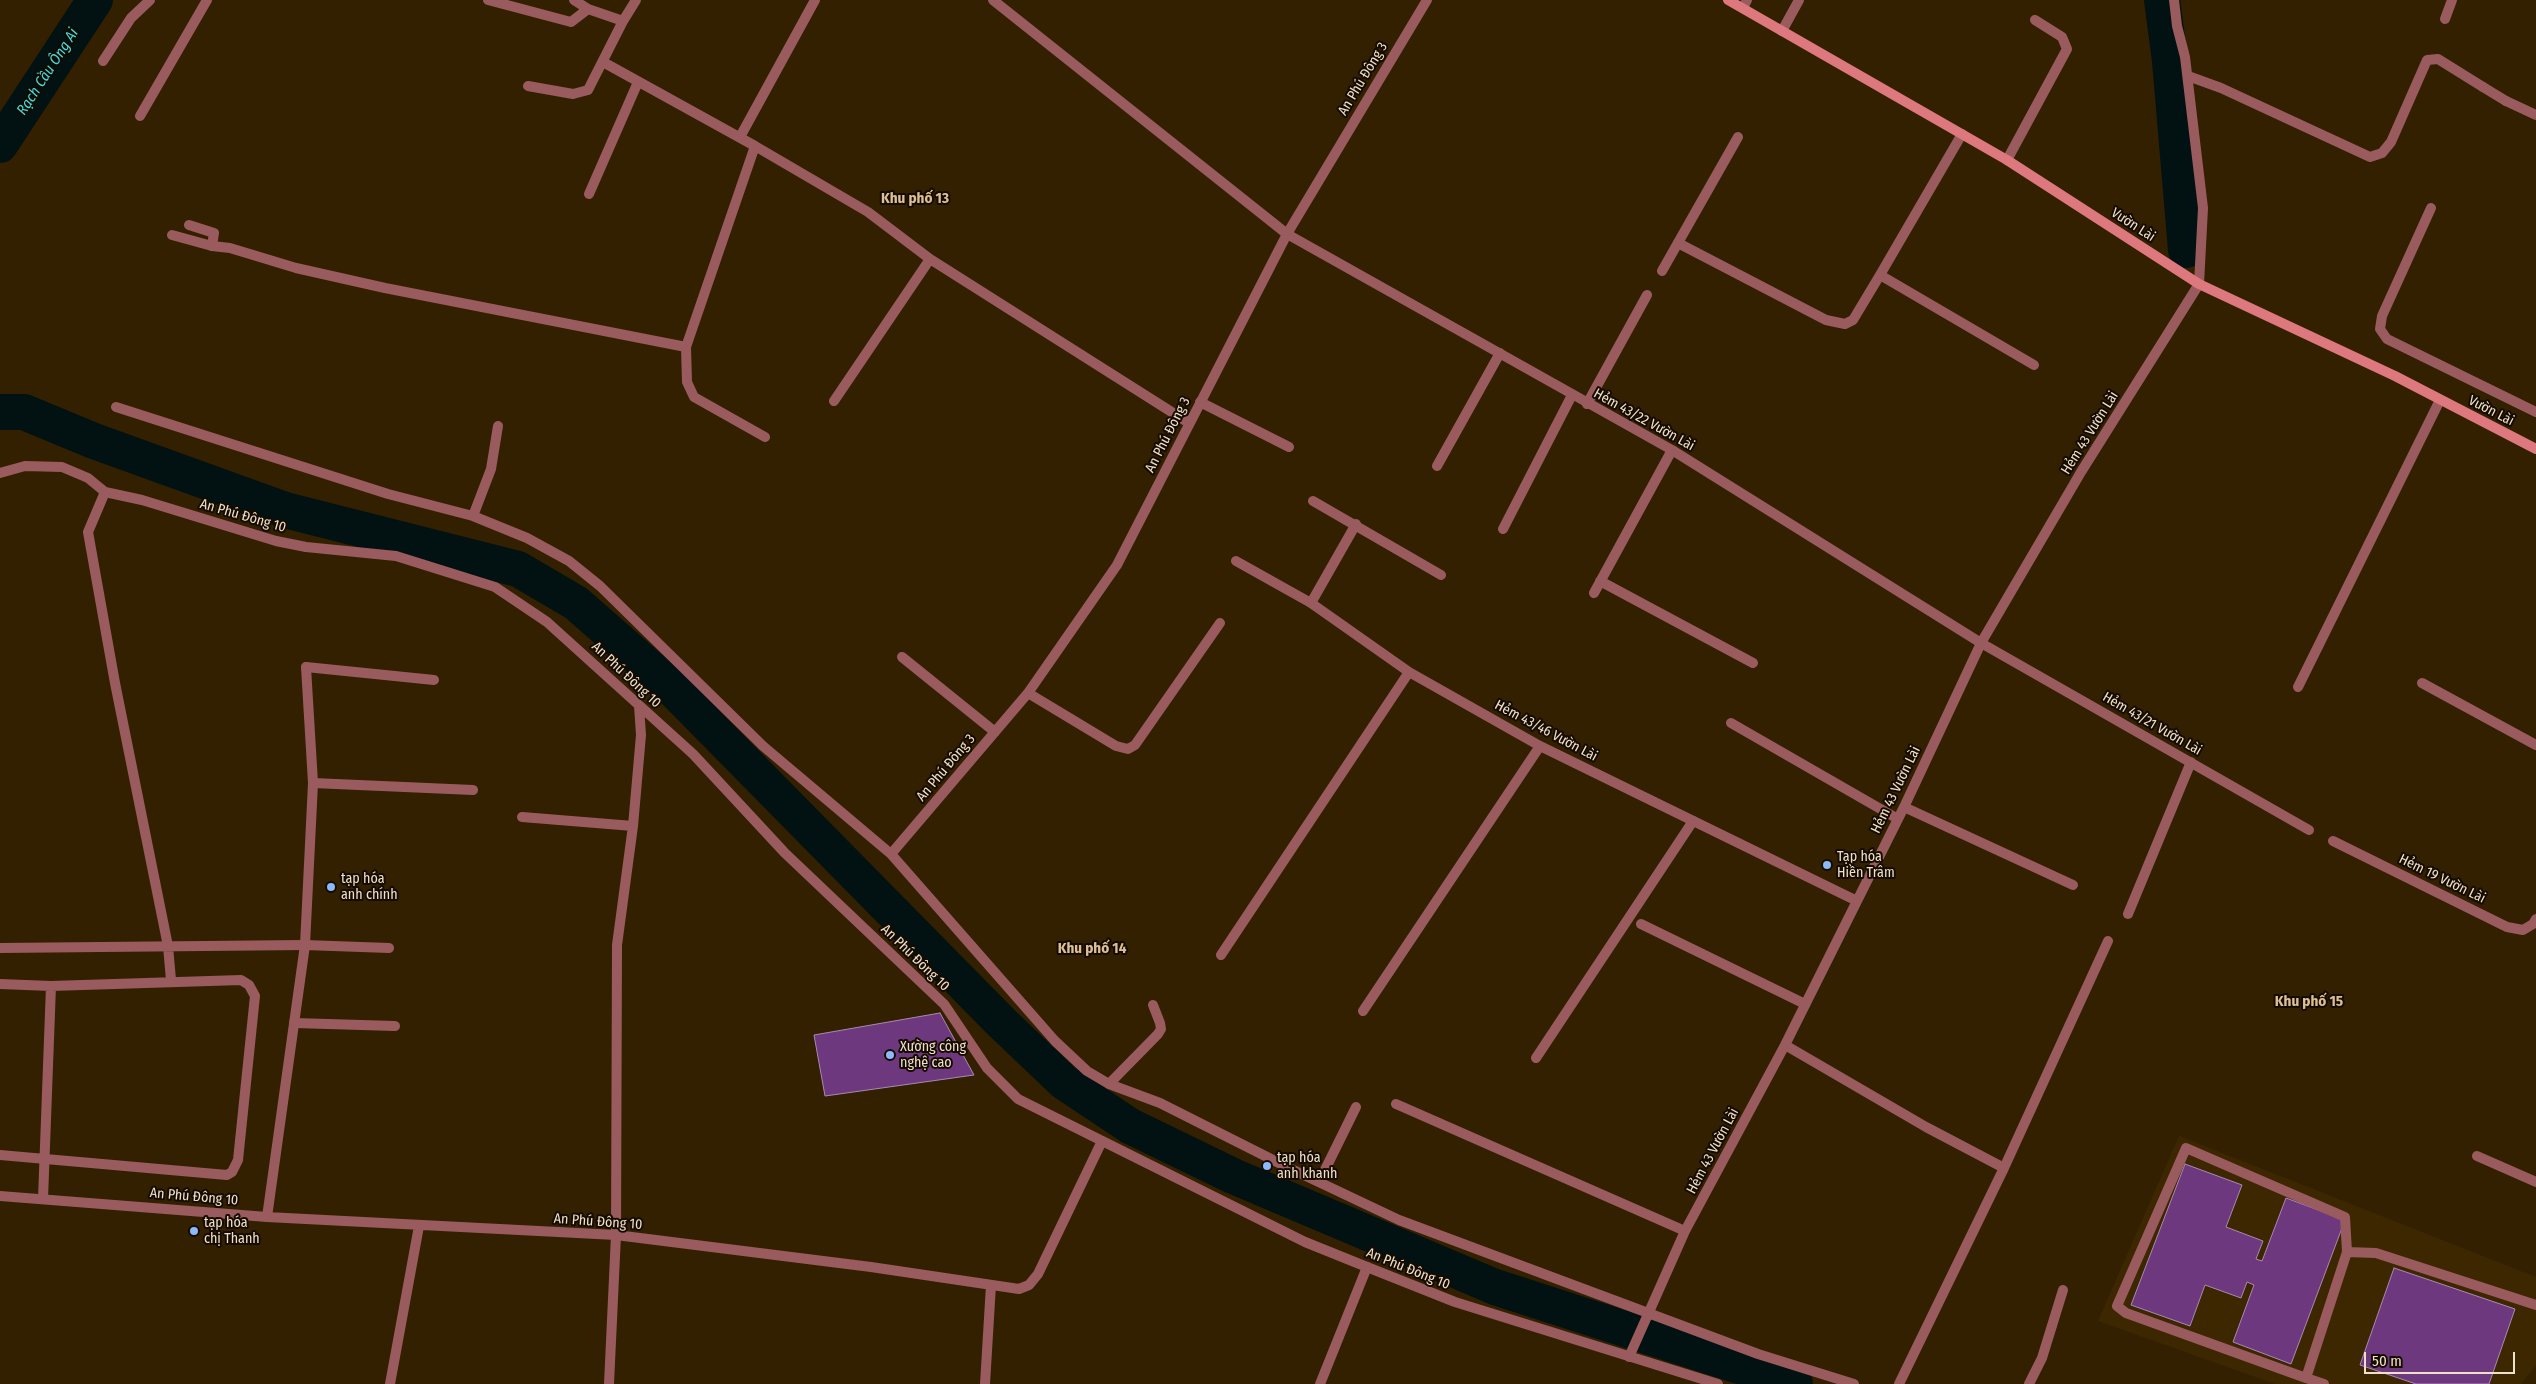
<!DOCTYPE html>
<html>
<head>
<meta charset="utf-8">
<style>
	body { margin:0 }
	#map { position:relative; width:2536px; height:1384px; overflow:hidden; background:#332001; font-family:"Fira Sans Condensed",sans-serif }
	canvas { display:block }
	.scale { position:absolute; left:2364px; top:1352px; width:151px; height:22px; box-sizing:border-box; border:2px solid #efe0ca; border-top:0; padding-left:6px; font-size:15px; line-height:18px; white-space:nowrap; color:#efe0ca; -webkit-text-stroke:4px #150b00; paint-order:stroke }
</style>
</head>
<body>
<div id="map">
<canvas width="2536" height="1384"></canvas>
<div class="scale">50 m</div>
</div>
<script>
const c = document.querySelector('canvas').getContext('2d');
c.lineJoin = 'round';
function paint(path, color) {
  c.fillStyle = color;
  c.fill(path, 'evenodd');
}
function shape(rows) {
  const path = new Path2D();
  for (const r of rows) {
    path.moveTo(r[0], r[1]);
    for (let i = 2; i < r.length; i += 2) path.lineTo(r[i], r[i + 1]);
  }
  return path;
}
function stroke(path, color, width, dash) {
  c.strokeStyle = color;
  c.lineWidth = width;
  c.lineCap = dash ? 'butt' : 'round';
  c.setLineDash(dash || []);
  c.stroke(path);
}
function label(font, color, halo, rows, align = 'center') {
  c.font = font + ' "Fira Sans Condensed",sans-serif';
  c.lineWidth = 4;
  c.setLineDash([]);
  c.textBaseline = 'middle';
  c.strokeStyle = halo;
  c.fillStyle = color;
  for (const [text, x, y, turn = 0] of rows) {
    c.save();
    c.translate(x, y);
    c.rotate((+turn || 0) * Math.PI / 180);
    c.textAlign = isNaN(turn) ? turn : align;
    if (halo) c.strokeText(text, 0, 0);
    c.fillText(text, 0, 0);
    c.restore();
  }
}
paint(shape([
	[2179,1136,2536,1277,2536,1366,2521,1384,2275,1384,2098,1321]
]), '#3c2700');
stroke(shape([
	[2162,0,2170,61,2186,250],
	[0,145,95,0],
	[0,412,24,412,94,441,285,510,518,569,576,603,665,681,1002,1023,1064,1082,1130,1126,1233,1176,1495,1287,1795,1384]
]), '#021212', 36);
const building = shape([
	[940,1013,974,1075,825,1096,814,1035,940,1013],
	[2185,1164,2242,1185,2226,1227,2263,1241,2256,1259,2262,1261,2286,1198,2345,1220,2291,1364,2233,1342,2254,1285,2247,1282,2241,1298,2205,1285,2190,1326,2131,1305,2185,1164],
	[2394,1268,2515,1309,2489,1384,2416,1384,2360,1365,2394,1268]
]);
paint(building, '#6e387e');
stroke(building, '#a88ab2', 1);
stroke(shape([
	[1743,8,1747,0],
	[1782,31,1799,0],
	[2483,87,2506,101],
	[189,225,214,233,212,246],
	[1662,271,1738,137],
	[686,347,687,382,694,397,765,437],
	[1200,402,1289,447],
	[1587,404,1647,295],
	[1437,466,1500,353],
	[1313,501,1441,575],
	[1503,529,1572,395],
	[1311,603,1356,524],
	[306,667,434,680],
	[2422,683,2536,745],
	[1641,924,1805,1004],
	[168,946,171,980],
	[0,948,305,945],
	[0,984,51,986,241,980,249,985,255,996,238,1160,232,1172,227,1175,0,1155],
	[294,1023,395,1026],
	[1536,1058,1693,821],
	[1109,1084,1158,1034,1161,1029,1160,1023,1153,1005],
	[2477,1156,2536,1182],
	[43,1199,51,986],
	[2347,1252,2376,1253,2536,1305],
	[2306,1378,2126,1313,2117,1306,2186,1148,2345,1217,2347,1252,2306,1378,2324,1384],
	[1320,1384,1367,1267]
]), '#9a5b5e', 10);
stroke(shape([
	[488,0,571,22,588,9],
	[574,0,588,9,623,21,636,0],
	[993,0,1287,234,1672,450,1981,643,2309,830],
	[2445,19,2452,0],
	[103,61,131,18,150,0],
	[603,62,755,146,868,212,930,259,1189,423],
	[2188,76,2221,88,2370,157,2382,153,2391,142,2427,60,2438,59,2483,87],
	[528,86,573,94,588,90,623,21],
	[2506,101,2536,115],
	[140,116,207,0],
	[740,137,815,0],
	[2007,160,2067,49,2062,37,2035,20],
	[589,194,638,82],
	[2431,208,2382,316,2380,329,2387,339,2536,412],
	[172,235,212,246,230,248,296,268,385,288,686,347,755,146],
	[1678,243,1826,320,1845,324,1853,320,1880,275,1962,134],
	[1880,275,2034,365],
	[834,401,930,259],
	[116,407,388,494,473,516,527,538,569,561,600,586,763,746,891,854,1055,1041,1087,1071,1109,1084,1160,1103,1287,1167,1399,1220,1758,1354,1854,1384],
	[0,473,25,466,62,467,88,478,105,492,142,500,276,541,306,547,396,556,495,587,547,622,693,754,784,852,944,1004,987,1068,1018,1099,1305,1242,1367,1267,1455,1302,1718,1384],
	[105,492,88,532,115,683,168,946],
	[473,516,491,469,498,426],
	[1236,561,1311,603,1409,672,1540,746,1857,901],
	[1600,581,1753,663],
	[1594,593,1672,450],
	[902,657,995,732],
	[2298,687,2440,400],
	[1028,693,1116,746,1128,749,1135,745,1220,623],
	[1731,723,1898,819],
	[313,783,473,790],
	[1904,807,2073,885],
	[522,817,633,826],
	[2333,841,2507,927,2523,930,2533,924,2536,919],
	[891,854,1028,693,1117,565,1287,234,1427,0],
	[2128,914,2191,762],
	[305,945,389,948],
	[1221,955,1409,672],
	[1363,1011,1540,746],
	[1785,1045,1926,1127,2004,1168],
	[1396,1104,1685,1231],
	[1319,1182,1356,1107],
	[0,1196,267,1217,616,1235,871,1267,1019,1289,1029,1285,1038,1274,1102,1141],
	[267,1217,305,945,313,783,306,667],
	[1629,1357,1685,1231,1785,1045,1904,807,1981,643,2081,472,2199,284,2203,208,2185,57,2177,26,2174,0],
	[390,1384,419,1226],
	[609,1384,616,1235,617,945,633,826,641,735,639,706],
	[985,1384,991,1285],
	[1899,1384,2004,1168,2108,941],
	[2029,1384,2042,1358,2063,1290]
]), '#9a5b5e', 10);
stroke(shape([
	[1728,0,2007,160,2199,284,2395,376,2536,449]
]), '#dd787e', 10);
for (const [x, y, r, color] of [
	[1827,865,5,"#8bb9fc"],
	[331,887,5,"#8bb9fc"],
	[890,1055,5,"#8bb9fc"],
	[1267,1166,5,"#8bb9fc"],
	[194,1231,5,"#8bb9fc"]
]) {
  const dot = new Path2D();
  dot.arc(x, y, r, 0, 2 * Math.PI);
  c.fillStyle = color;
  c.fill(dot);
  stroke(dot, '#150b00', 2);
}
label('14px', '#efe0ca', '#150b00', [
	["An Phú Đông 3",1363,79,-59],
	["Vườn Lài",2133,225,33],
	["Vườn Lài",2491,411,27],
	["Hẻm 43/22 Vườn Lài",1644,420,29],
	["Hẻm 43 Vườn Lài",2090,433,-58],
	["An Phú Đông 3",1168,435,-63],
	["An Phú Đông 10",243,516,16],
	["An Phú Đông 10",626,675,43],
	["Hẻm 43/21 Vườn Lài",2152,724,30],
	["Hẻm 43/46 Vườn Lài",1546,731,28],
	["An Phú Đông 3",946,768,-50],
	["Hẻm 43 Vườn Lài",1896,790,-64],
	["Hẻm 19 Vườn Lài",2442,879,26],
	["An Phú Đông 10",915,958,44],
	["Hẻm 43 Vườn Lài",1713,1151,-62],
	["An Phú Đông 10",194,1197,5],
	["An Phú Đông 10",598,1222,4],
	["An Phú Đông 10",1408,1269,22]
]);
label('14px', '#efe0ca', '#150b00', [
	["Tạp hóa",1837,857],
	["Hiền Trâm",1837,873],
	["tạp hóa",341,879],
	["anh chính",341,895],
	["Xường công",900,1047],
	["nghệ cao",900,1063],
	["tạp hóa",1277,1158],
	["anh khanh",1277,1174],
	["tạp hóa",204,1223],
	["chị Thanh",204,1239]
], 'left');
label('italic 15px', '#43dbdf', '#150b00', [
	["Rạch Cầu Ông Ai",48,72,-57]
]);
label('bold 15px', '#ddbf94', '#150b00', [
	["Khu phố 13",915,199],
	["Khu phố 14",1092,949],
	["Khu phố 15",2309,1002]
]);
</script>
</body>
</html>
